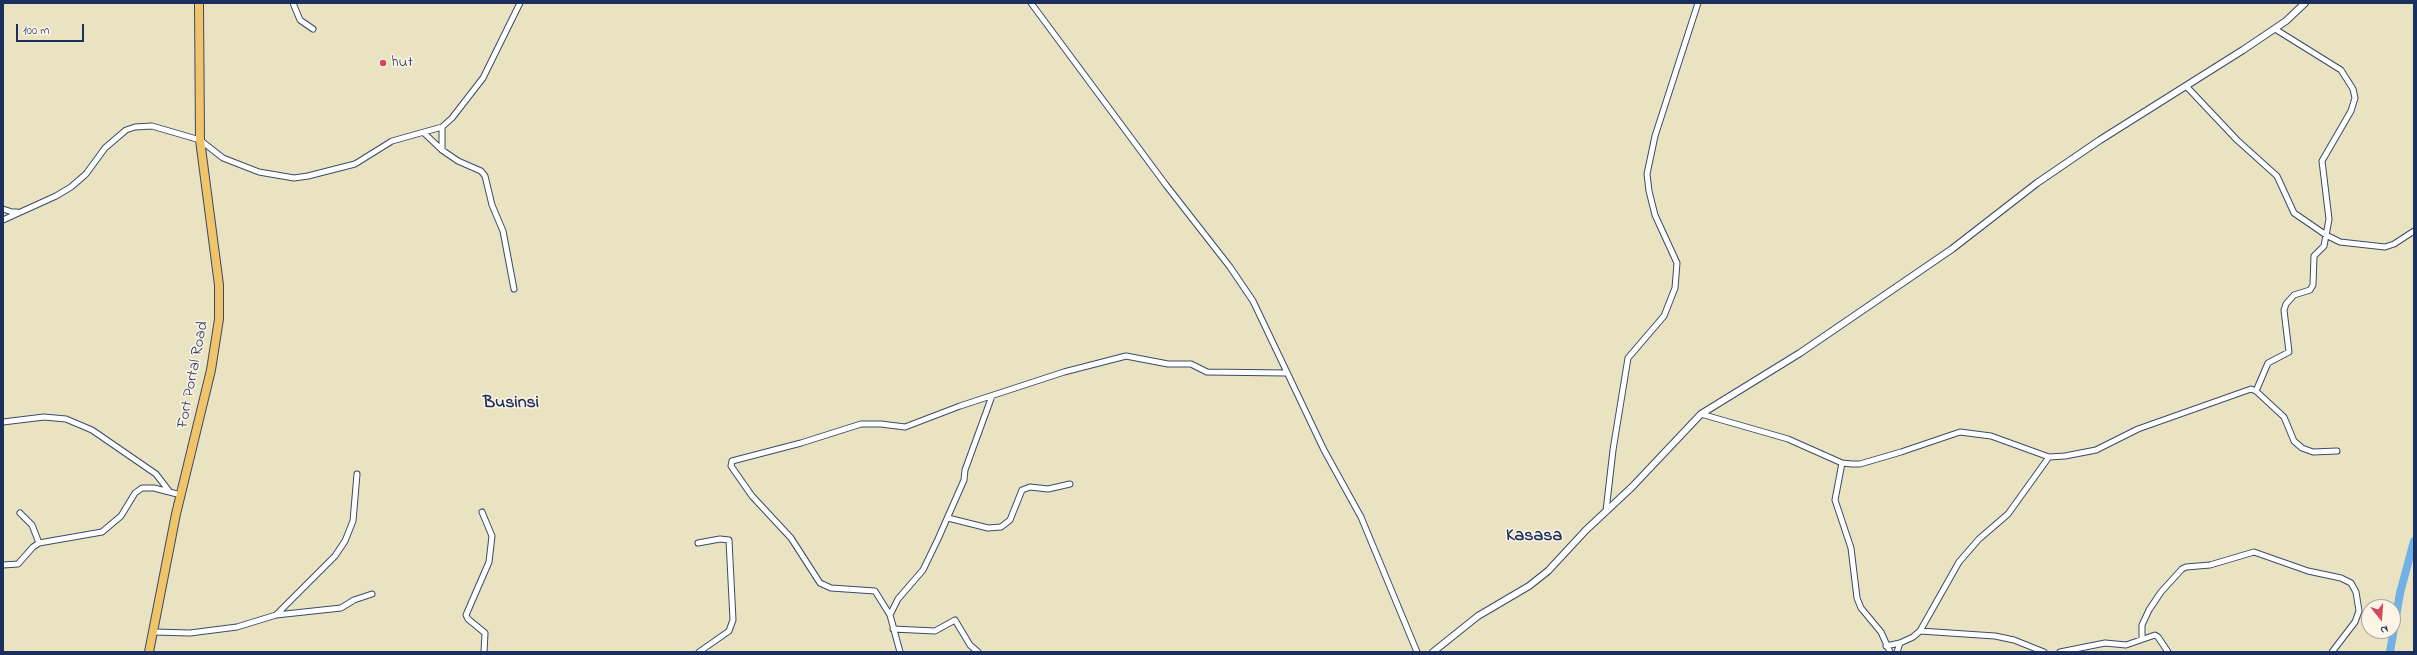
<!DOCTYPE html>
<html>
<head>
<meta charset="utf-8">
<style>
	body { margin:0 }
	#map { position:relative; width:2417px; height:655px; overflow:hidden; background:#eae3c1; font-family:"Indie Flower",sans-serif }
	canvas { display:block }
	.frame { position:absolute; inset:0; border:4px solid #1b2f5e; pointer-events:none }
	.north { position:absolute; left:2361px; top:599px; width:40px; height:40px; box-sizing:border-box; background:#fcf5e5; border:1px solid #a2a6af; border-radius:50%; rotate:163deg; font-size:11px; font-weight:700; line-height:16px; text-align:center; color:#1b2f5e }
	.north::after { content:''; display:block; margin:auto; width:14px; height:18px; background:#d1495b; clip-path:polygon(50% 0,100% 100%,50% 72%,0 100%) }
	.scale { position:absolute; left:16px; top:24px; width:68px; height:18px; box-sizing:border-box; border:2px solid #1b2f5e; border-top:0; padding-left:5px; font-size:12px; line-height:14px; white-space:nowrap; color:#1b2f5e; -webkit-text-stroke:3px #fcf5e5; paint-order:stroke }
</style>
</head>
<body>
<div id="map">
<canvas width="2417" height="655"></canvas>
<div class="frame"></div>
<div class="north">N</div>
<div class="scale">100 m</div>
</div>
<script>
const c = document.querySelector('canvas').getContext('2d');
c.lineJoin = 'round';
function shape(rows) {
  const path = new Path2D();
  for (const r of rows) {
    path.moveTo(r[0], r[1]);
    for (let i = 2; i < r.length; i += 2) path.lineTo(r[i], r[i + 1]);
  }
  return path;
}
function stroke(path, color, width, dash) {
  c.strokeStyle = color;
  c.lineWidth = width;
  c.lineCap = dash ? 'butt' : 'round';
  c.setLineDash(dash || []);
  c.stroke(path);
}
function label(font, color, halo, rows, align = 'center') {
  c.font = font + ' "Indie Flower",sans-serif';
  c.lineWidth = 3;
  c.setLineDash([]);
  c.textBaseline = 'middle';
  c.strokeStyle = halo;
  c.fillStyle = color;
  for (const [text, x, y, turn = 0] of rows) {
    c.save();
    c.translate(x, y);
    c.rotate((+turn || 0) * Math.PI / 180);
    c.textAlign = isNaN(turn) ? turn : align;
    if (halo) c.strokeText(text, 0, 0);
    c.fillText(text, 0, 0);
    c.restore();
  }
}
stroke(shape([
	[2390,652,2400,593,2414,541]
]), '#72b1e5', 8);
const minor = shape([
	[293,3,300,20,313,29],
	[1031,3,1166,185,1230,267,1253,301,1324,450,1361,517,1417,652],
	[2187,87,2237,140,2277,176,2294,213,2326,235,2340,242,2385,247,2394,244,2414,231],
	[442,127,442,150],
	[424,133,442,150,458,161,481,171,485,176,492,205,503,231,514,289],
	[3,209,12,212,17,212],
	[3,220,56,196,71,187,86,174,105,148,126,130,135,127,152,126,200,140,223,158,259,172,294,178,308,176,355,164,392,141,442,127,452,118,483,78,520,3],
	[2256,391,2268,363,2289,352,2284,310,2286,304,2294,295,2310,290,2313,285,2314,256,2324,246,2329,219,2322,161,2351,111,2355,98,2353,89,2341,70,2275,29],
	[1701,414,1788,439,1842,463,1852,464,1860,464,1901,452,1960,432,1991,436,2049,457,2065,456,2096,450,2138,429,2251,389,2256,391,2284,417,2294,441,2302,448,2313,452,2337,451],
	[3,422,44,417,66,419,92,430,156,474,169,491],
	[1842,463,1835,500,1851,548,1857,598,1861,608,1881,632,1890,652],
	[1606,511,1613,450,1628,358,1664,316,1675,288,1677,263,1655,215,1649,191,1647,174,1655,136,1698,3],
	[482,512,492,536,489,562,466,615,468,619,485,633,484,652],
	[20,513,32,525,39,543],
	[948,518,988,528,1001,527,1010,520,1022,490,1030,487,1048,489,1070,484],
	[698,543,720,539,729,540,733,620,729,631,699,652],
	[3,565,18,564,33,547,39,543,102,532,121,516,135,493,142,488,154,488,181,495],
	[276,615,335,556,345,541,353,521,357,474],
	[890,615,898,599,923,570,938,539,964,480,965,470,992,396],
	[893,629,935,631,955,620,970,645,978,652],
	[1920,631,1995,636,2014,640,2044,652],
	[154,632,190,633,237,627,276,615,341,608,354,600,372,594],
	[2142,639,2142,625,2149,610,2161,592,2182,569,2186,567,2210,565,2254,552,2308,571,2341,578,2351,583,2356,592,2359,611,2355,622,2332,652],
	[1886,646,1900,643,1913,637,1920,631,1959,562,1979,539,2008,514,2049,457],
	[900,652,890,615,875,591,831,588,820,583,791,538,752,496,731,466,732,461,801,443,861,424,881,424,905,427,960,406,1064,372,1126,356,1168,364,1191,364,1207,372,1286,373],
	[1897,652,1900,643],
	[2060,652,2105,643,2126,645,2155,635,2158,637,2168,652]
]);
const tertiary = shape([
	[1433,652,1478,616,1529,586,1548,571,1586,530,1632,487,1701,414,1800,353,1952,249,2037,183,2100,140,2243,50,2286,21,2305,3]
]);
const primary = shape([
	[149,652,176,514,211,370,219,319,219,285,200,140,199,3]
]);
stroke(minor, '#3a4a6d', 7);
stroke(tertiary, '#3a4a6d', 8);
stroke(primary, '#3a4a6d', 10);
stroke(minor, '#fff', 5);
stroke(tertiary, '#fff', 6);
stroke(primary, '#f0c469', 8);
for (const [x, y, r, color] of [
	[383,63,4,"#d1495b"]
]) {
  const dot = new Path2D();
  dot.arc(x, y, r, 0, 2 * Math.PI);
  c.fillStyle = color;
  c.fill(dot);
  stroke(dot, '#fcf5e5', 1.5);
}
label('16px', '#1b2f5e', '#fcf5e5', [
	["hut",391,63]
], 'left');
label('16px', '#1b2f5e', '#fcf5e5', [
	["Fort Portal Road",194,375,-79]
]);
label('bold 18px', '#1b2f5e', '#fcf5e5', [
	["Businsi",511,404],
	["Kasasa",1534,537]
]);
</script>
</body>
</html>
